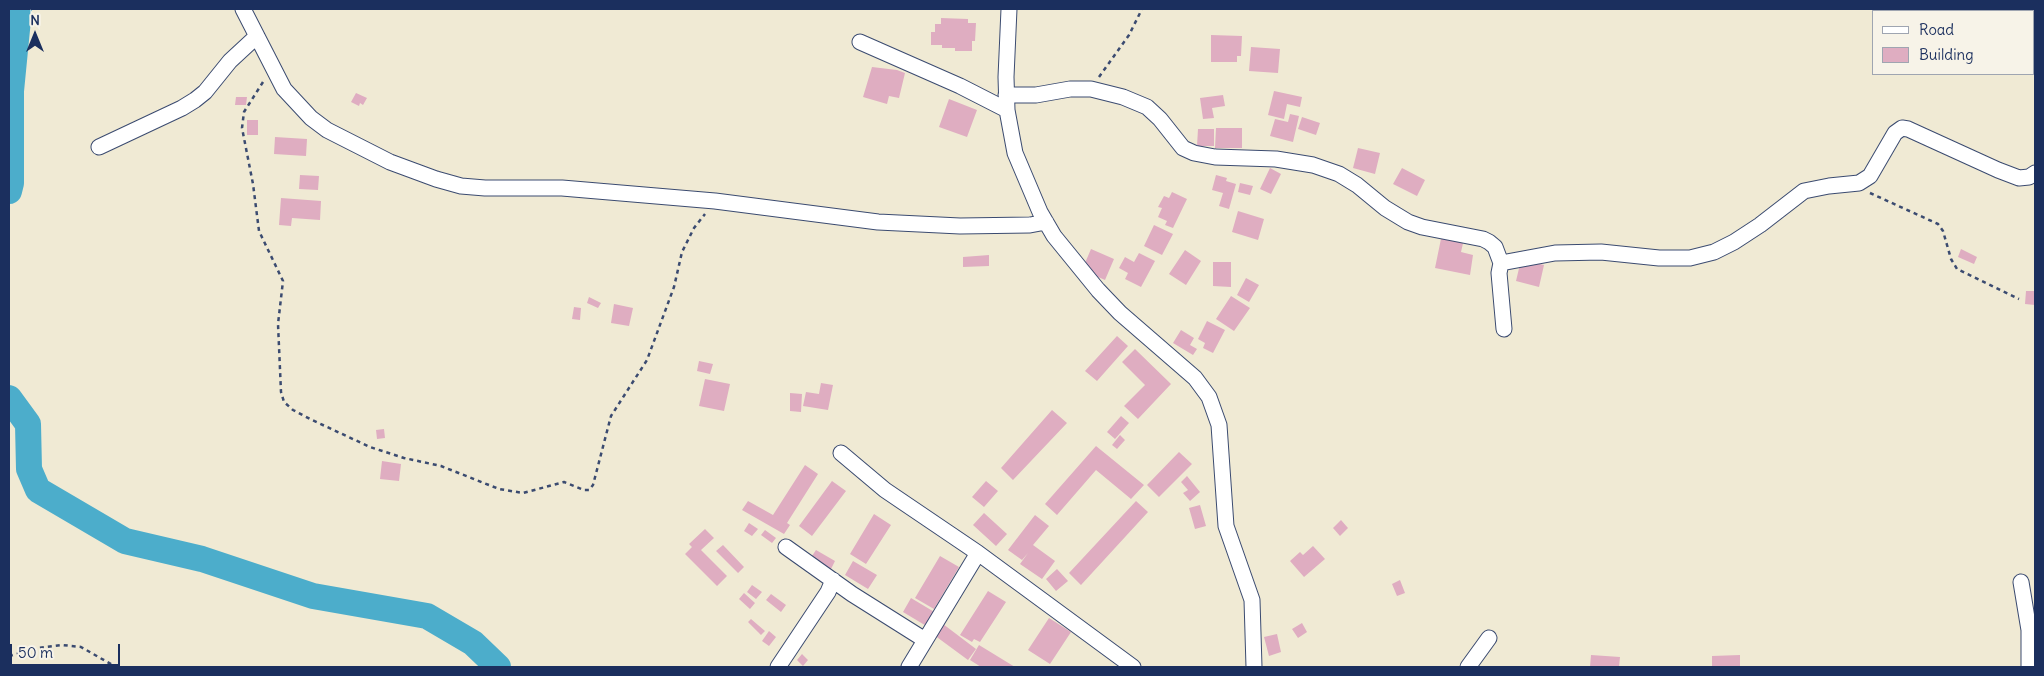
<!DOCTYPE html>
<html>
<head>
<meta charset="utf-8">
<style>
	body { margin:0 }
	#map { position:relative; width:2044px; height:676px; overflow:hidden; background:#f0ead4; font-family:Delius,sans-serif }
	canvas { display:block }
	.frame { position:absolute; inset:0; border:10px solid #1b2f5e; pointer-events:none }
	.legend { position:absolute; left:1872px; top:10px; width:162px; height:65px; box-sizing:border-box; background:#f7f3e8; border:1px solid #9fa5b1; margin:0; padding:6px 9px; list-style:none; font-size:15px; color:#1b2f5e }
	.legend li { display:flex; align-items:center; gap:10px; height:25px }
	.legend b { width:25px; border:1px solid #9fa5b1 }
	.north { position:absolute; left:10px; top:10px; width:50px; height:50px; -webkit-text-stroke:4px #f7f3e8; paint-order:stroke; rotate:0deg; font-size:14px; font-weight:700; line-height:20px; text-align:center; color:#1b2f5e }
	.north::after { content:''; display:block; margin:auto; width:18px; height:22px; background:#1b2f5e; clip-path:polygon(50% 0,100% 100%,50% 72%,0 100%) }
	.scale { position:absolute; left:10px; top:644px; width:110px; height:22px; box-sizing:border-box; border:2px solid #1b2f5e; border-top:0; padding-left:6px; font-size:15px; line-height:18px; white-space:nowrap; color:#1b2f5e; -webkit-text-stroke:4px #f7f3e8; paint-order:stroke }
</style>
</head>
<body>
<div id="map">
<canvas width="2044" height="676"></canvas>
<div class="frame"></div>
<ul class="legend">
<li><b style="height:6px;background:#fff"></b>Road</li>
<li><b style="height:14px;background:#dfadc1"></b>Building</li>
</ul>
<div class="north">N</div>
<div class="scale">50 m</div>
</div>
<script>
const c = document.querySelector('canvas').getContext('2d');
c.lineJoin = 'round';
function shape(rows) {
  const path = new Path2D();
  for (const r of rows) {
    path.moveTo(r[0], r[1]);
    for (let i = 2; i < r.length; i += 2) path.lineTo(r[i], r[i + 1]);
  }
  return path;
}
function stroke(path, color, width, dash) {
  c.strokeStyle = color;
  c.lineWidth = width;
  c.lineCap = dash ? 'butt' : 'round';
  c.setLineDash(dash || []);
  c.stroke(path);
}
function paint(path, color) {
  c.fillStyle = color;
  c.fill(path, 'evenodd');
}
stroke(shape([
	[9,191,11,183,11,91,19,9],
	[9,398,28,424,29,469,38,490,125,541,202,559,313,596,427,616,473,643,498,667]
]), '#4cadcb', 26);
paint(shape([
	[941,18,968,19,968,23,976,23,975,41,972,41,972,51,955,51,955,48,942,48,942,45,931,45,931,32,935,32,935,24,941,24],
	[1211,35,1242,36,1241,56,1237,56,1237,62,1211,62],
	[1251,47,1280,49,1278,73,1249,71],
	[872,67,897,70,905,73,899,98,889,96,887,104,863,97],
	[1274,91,1302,97,1300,107,1287,104,1284,119,1268,115],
	[356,93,367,98,363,105,360,103,359,106,351,102],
	[1223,95,1225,106,1212,108,1214,118,1203,119,1200,98],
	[236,97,247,97,246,105,235,105],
	[949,99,977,110,967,137,939,127],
	[1290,114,1299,116,1293,142,1270,136,1275,119,1288,122],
	[1302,117,1320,123,1316,135,1298,129],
	[247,120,258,120,258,135,247,135],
	[1216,128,1242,128,1242,148,1215,148],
	[1198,129,1214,129,1214,146,1197,146],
	[275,137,307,139,306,156,274,154],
	[1358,148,1380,153,1375,174,1353,168],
	[1270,168,1281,174,1271,194,1260,189],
	[1402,168,1425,180,1417,196,1393,184],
	[300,175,319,176,318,190,299,189],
	[1216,175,1227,178,1226,181,1236,184,1229,209,1219,206,1223,193,1212,190],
	[1240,183,1253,186,1250,195,1238,192],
	[1172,192,1187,199,1173,228,1165,225,1167,221,1158,217,1162,208,1158,207,1164,196,1169,198],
	[281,198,321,201,320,220,292,218,291,226,279,225],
	[1238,211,1264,219,1258,240,1232,232],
	[1154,225,1173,234,1162,255,1144,246],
	[1442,234,1464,239,1461,252,1473,255,1470,275,1435,268],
	[1091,249,1114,259,1105,280,1082,270],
	[1961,249,1977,257,1974,264,1958,257],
	[1185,250,1201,261,1186,285,1169,274],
	[1139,253,1155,261,1141,287,1125,279,1128,273,1119,268,1125,257,1134,262],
	[989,255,989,266,963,267,963,257],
	[1521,260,1544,265,1539,287,1516,281],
	[1213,262,1231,262,1231,287,1213,286],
	[1246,278,1259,285,1249,302,1237,295],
	[2026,291,2035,291,2035,305,2025,304],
	[1231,296,1250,308,1234,331,1216,319],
	[589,297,601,303,598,308,587,303],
	[614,304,633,308,629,326,611,323],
	[574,307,581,308,580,320,572,319],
	[1207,321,1225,330,1213,353,1203,348,1205,343,1198,339],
	[1181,330,1194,338,1190,345,1197,349,1193,355,1173,343],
	[1117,336,1128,346,1097,381,1085,371],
	[1135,349,1171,384,1138,419,1124,406,1145,385,1122,362],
	[699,361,713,364,710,374,697,371],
	[705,379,730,384,724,411,699,406],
	[821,383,833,385,828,410,803,406,806,392,819,394],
	[790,393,802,394,801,412,790,411],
	[1052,410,1067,423,1013,480,1001,468],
	[1121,416,1129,423,1115,439,1107,432],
	[384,429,385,438,377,439,376,430],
	[1120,435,1125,440,1117,449,1112,445],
	[1096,446,1144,485,1131,499,1096,470,1057,515,1045,504],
	[1179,452,1192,464,1159,497,1147,485],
	[382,461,401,464,399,481,380,479],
	[805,465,818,474,787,523,790,525,784,534,742,510,748,501,773,515],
	[1187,476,1200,492,1190,501,1183,493,1188,490,1181,482],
	[832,481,846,491,812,536,799,526],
	[986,481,998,491,984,507,972,497],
	[1136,501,1148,512,1081,585,1069,573],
	[1200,505,1206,526,1195,529,1189,508],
	[984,513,1007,534,996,546,973,525],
	[874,514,891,525,866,564,850,554],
	[1035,515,1049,526,1033,545,1055,561,1042,579,1020,564,1028,553,1022,560,1008,550],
	[1341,520,1348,528,1340,536,1333,528],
	[749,523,758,529,752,536,744,531],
	[705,529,714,538,701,550,727,576,717,586,685,554,692,547,689,544],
	[765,530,776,538,772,543,761,535],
	[723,545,744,567,738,573,716,551],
	[1313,546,1325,559,1304,577,1290,561,1300,552,1303,555],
	[816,550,835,561,830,571,810,559],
	[940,556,959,567,934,609,915,598],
	[853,561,877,575,868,589,845,575],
	[1057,569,1068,581,1056,591,1046,579],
	[1400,580,1405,593,1397,596,1392,584],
	[752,585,762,592,756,599,747,592],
	[988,591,1006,602,980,642,974,639,972,642,960,635],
	[744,593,755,603,750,609,739,599],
	[771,594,786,605,781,612,766,600],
	[911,598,936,613,928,627,903,612],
	[1049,618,1071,632,1050,664,1028,650],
	[751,619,765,631,761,635,748,622],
	[1302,623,1307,632,1298,638,1292,629],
	[943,624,976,649,968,660,934,635],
	[769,631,776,637,769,646,762,641],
	[1277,634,1281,652,1269,656,1264,637],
	[979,645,1015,667,981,667,970,660],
	[802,654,808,660,803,666,797,660],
	[1591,655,1620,657,1619,667,1590,667],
	[1740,655,1740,667,1712,667,1712,656]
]), '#dfadc1');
const minor = shape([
	[243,9,284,89,311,118,327,130,390,162,436,179,461,186,485,188,562,188,715,201,878,222,960,226,1030,225,1046,222],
	[1009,9,1006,77,1007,110,1015,153,1040,212,1054,236,1098,290,1120,313,1195,378,1209,397,1219,425,1226,526,1252,600,1254,667],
	[860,42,960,86,1007,110],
	[1006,95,1036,95,1070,89,1091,89,1123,97,1147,107,1160,119,1183,148,1194,153,1215,157,1276,159,1313,165,1339,174,1357,185,1385,208,1408,222,1422,227,1483,239,1489,242,1495,247,1501,263,1499,273,1504,329],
	[99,147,182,108,195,100,205,92,230,61,257,36],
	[1501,263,1555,253,1601,252,1659,258,1690,258,1714,252,1734,242,1760,225,1804,191,1829,186,1859,183,1870,176,1895,133,1902,128,1908,129,1998,170,2019,178,2029,177,2035,173],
	[841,453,885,490,978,553,1133,667],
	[786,547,852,594,925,640],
	[2021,582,2029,630,2029,667],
	[778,667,828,592,833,580],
	[909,667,978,553],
	[1468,667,1489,638]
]);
stroke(minor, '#3b4b70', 17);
stroke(shape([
	[1099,77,1129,35,1142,9],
	[263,82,244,112,242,128,253,184,259,231,283,281,278,324,281,392,284,402,293,410,310,419,370,447,404,458,441,466,499,489,523,493,564,482,584,490,589,490,593,485,611,416,647,360,674,287,682,252,694,228,705,214],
	[1870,193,1938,224,1943,231,1951,259,1957,269,2019,299],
	[9,656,38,648,62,645,81,647,116,667]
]), '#3b4b70', 2.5, [4, 4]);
stroke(minor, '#fff', 15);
</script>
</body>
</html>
